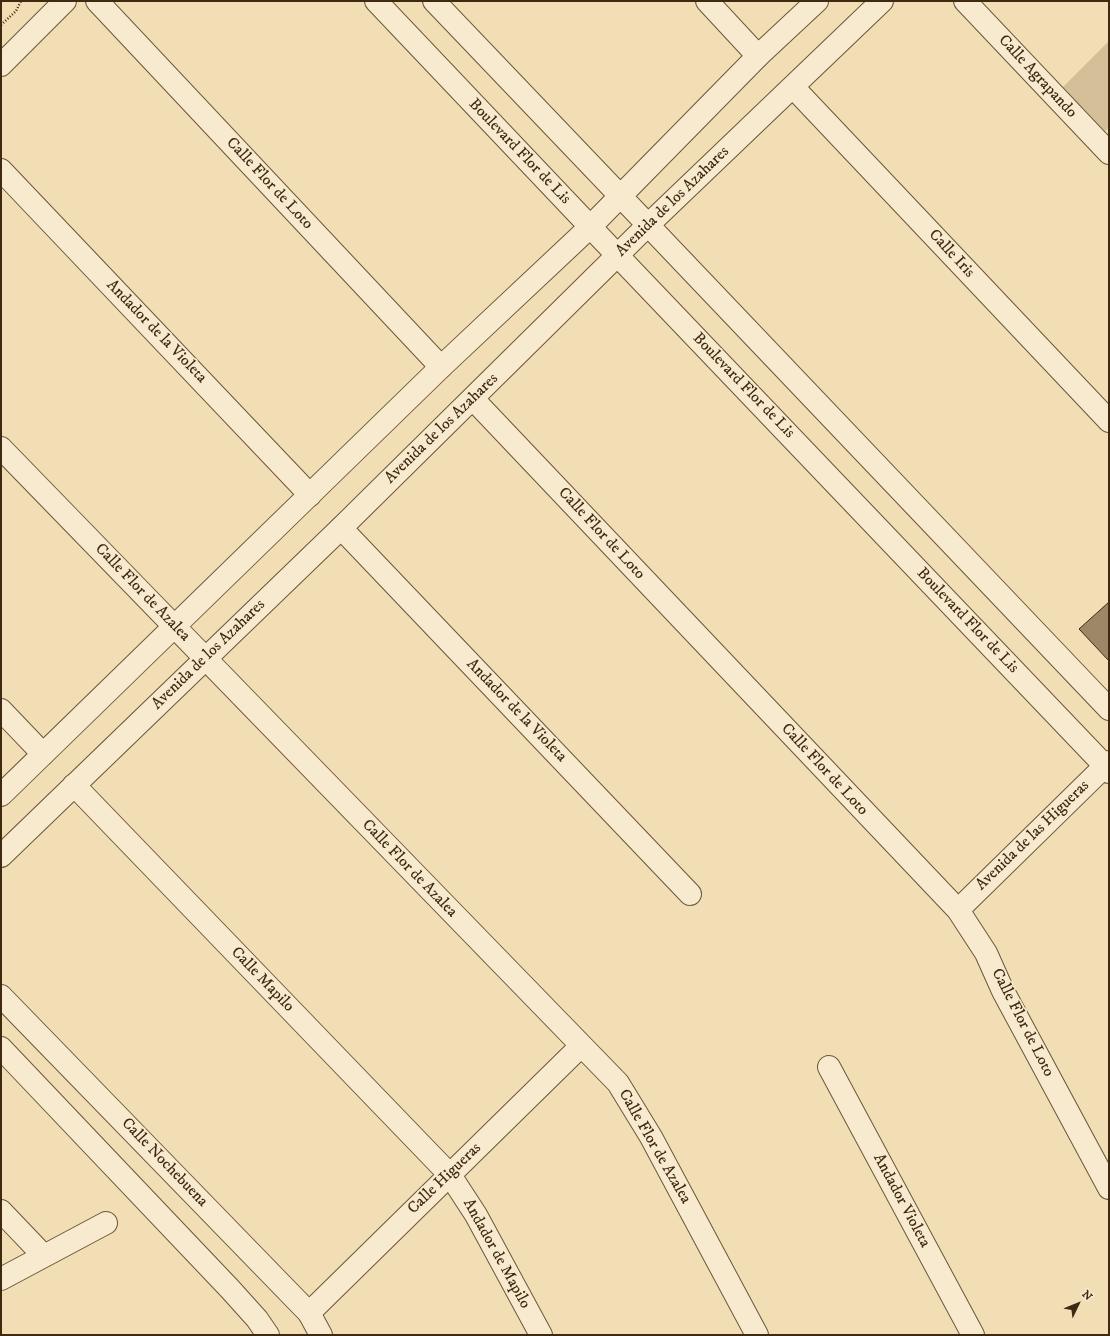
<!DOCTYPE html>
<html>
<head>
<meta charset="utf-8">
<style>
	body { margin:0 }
	#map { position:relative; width:1110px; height:1336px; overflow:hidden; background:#f2deb5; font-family:"IM FELL DW Pica",serif }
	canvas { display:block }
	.frame { position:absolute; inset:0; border:2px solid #3f2910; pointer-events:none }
	.north { position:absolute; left:1058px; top:1284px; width:40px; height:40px; -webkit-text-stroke:3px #f7eacf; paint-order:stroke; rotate:47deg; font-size:11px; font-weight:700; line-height:16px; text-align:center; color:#3f2910 }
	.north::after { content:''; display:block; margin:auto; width:14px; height:18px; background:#3f2910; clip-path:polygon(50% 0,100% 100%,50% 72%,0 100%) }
</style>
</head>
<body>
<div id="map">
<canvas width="1110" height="1336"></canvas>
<div class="frame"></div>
<div class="north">N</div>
</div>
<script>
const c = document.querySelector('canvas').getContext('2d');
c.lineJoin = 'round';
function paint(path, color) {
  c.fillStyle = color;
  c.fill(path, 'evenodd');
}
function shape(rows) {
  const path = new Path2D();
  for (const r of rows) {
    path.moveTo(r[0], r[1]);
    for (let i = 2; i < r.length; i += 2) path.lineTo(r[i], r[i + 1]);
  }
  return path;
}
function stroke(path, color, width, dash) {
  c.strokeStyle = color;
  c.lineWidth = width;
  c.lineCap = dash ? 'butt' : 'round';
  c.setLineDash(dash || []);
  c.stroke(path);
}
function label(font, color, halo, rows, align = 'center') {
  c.font = font + ' "IM FELL DW Pica",serif';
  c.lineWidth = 3.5;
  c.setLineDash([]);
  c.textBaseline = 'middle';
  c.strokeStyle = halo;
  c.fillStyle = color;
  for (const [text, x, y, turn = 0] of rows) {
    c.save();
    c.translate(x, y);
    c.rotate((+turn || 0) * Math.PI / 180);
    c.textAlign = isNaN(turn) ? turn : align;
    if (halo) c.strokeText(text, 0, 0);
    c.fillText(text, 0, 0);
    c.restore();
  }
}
paint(shape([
	[1109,41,1109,128,1105,131,1063,87]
]), '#d4bf99');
const building = shape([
	[1109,602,1109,661,1079,629,1109,602]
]);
paint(building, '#9c8766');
stroke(building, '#3f2910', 1);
const minor = shape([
	[97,1,441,367],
	[707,1,758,56],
	[965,1,1109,153],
	[793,87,1109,421],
	[1,170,310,495],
	[648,225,1109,709],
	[618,256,1105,766,1109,772],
	[473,399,958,910,986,953,1003,991,1109,1188],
	[1,448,618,1083,651,1137,757,1335],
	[341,528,690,894],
	[1,710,43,754],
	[74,785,450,1175,476,1215,541,1335],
	[958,910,1109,762],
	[829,1067,973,1335],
	[1,1211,43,1255],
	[1,1279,106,1223],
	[309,1313,581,1046]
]);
const tertiary = shape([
	[376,1,618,256],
	[434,1,648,225],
	[1,65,65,1],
	[1,795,441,367,590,227,758,56,817,1],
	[1,856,341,528,648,225,882,1],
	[1,996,309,1313,321,1335],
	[1,1048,230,1289,257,1319,268,1335]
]);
stroke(minor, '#6c5639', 24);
stroke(tertiary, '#6c5639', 24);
stroke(shape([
	[1,25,16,11,21,1]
]), '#3f2910', 2.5, [1, 2]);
stroke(minor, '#f7eacf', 22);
stroke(tertiary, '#f7eacf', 22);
label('16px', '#3f2910', '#f7eacf', [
	["Calle Agrapando",1037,77,47],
	["Boulevard Flor de Lis",519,152,46],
	["Calle Flor de Loto",269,184,47],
	["Avenida de los Azahares",673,202,-44],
	["Calle Iris",951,254,47],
	["Andador de la Violeta",156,332,46],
	["Boulevard Flor de Lis",743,386,46],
	["Avenida de los Azahares",442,429,-44],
	["Calle Flor de Loto",601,534,47],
	["Calle Flor de Azalea",142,593,46],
	["Boulevard Flor de Lis",967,621,46],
	["Avenida de los Azahares",209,655,-44],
	["Andador de la Violeta",516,711,46],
	["Calle Flor de Loto",824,770,47],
	["Avenida de las Higueras",1033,836,-44],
	["Calle Flor de Azalea",409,869,46],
	["Calle Mapilo",262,980,46],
	["Calle Flor de Loto",1022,1023,63],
	["Calle Flor de Azalea",654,1147,60],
	["Calle Nochebuena",164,1163,46],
	["Calle Higueras",445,1179,-44],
	["Andador Violeta",901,1201,62],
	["Andador de Mapilo",496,1254,61]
]);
</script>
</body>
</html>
